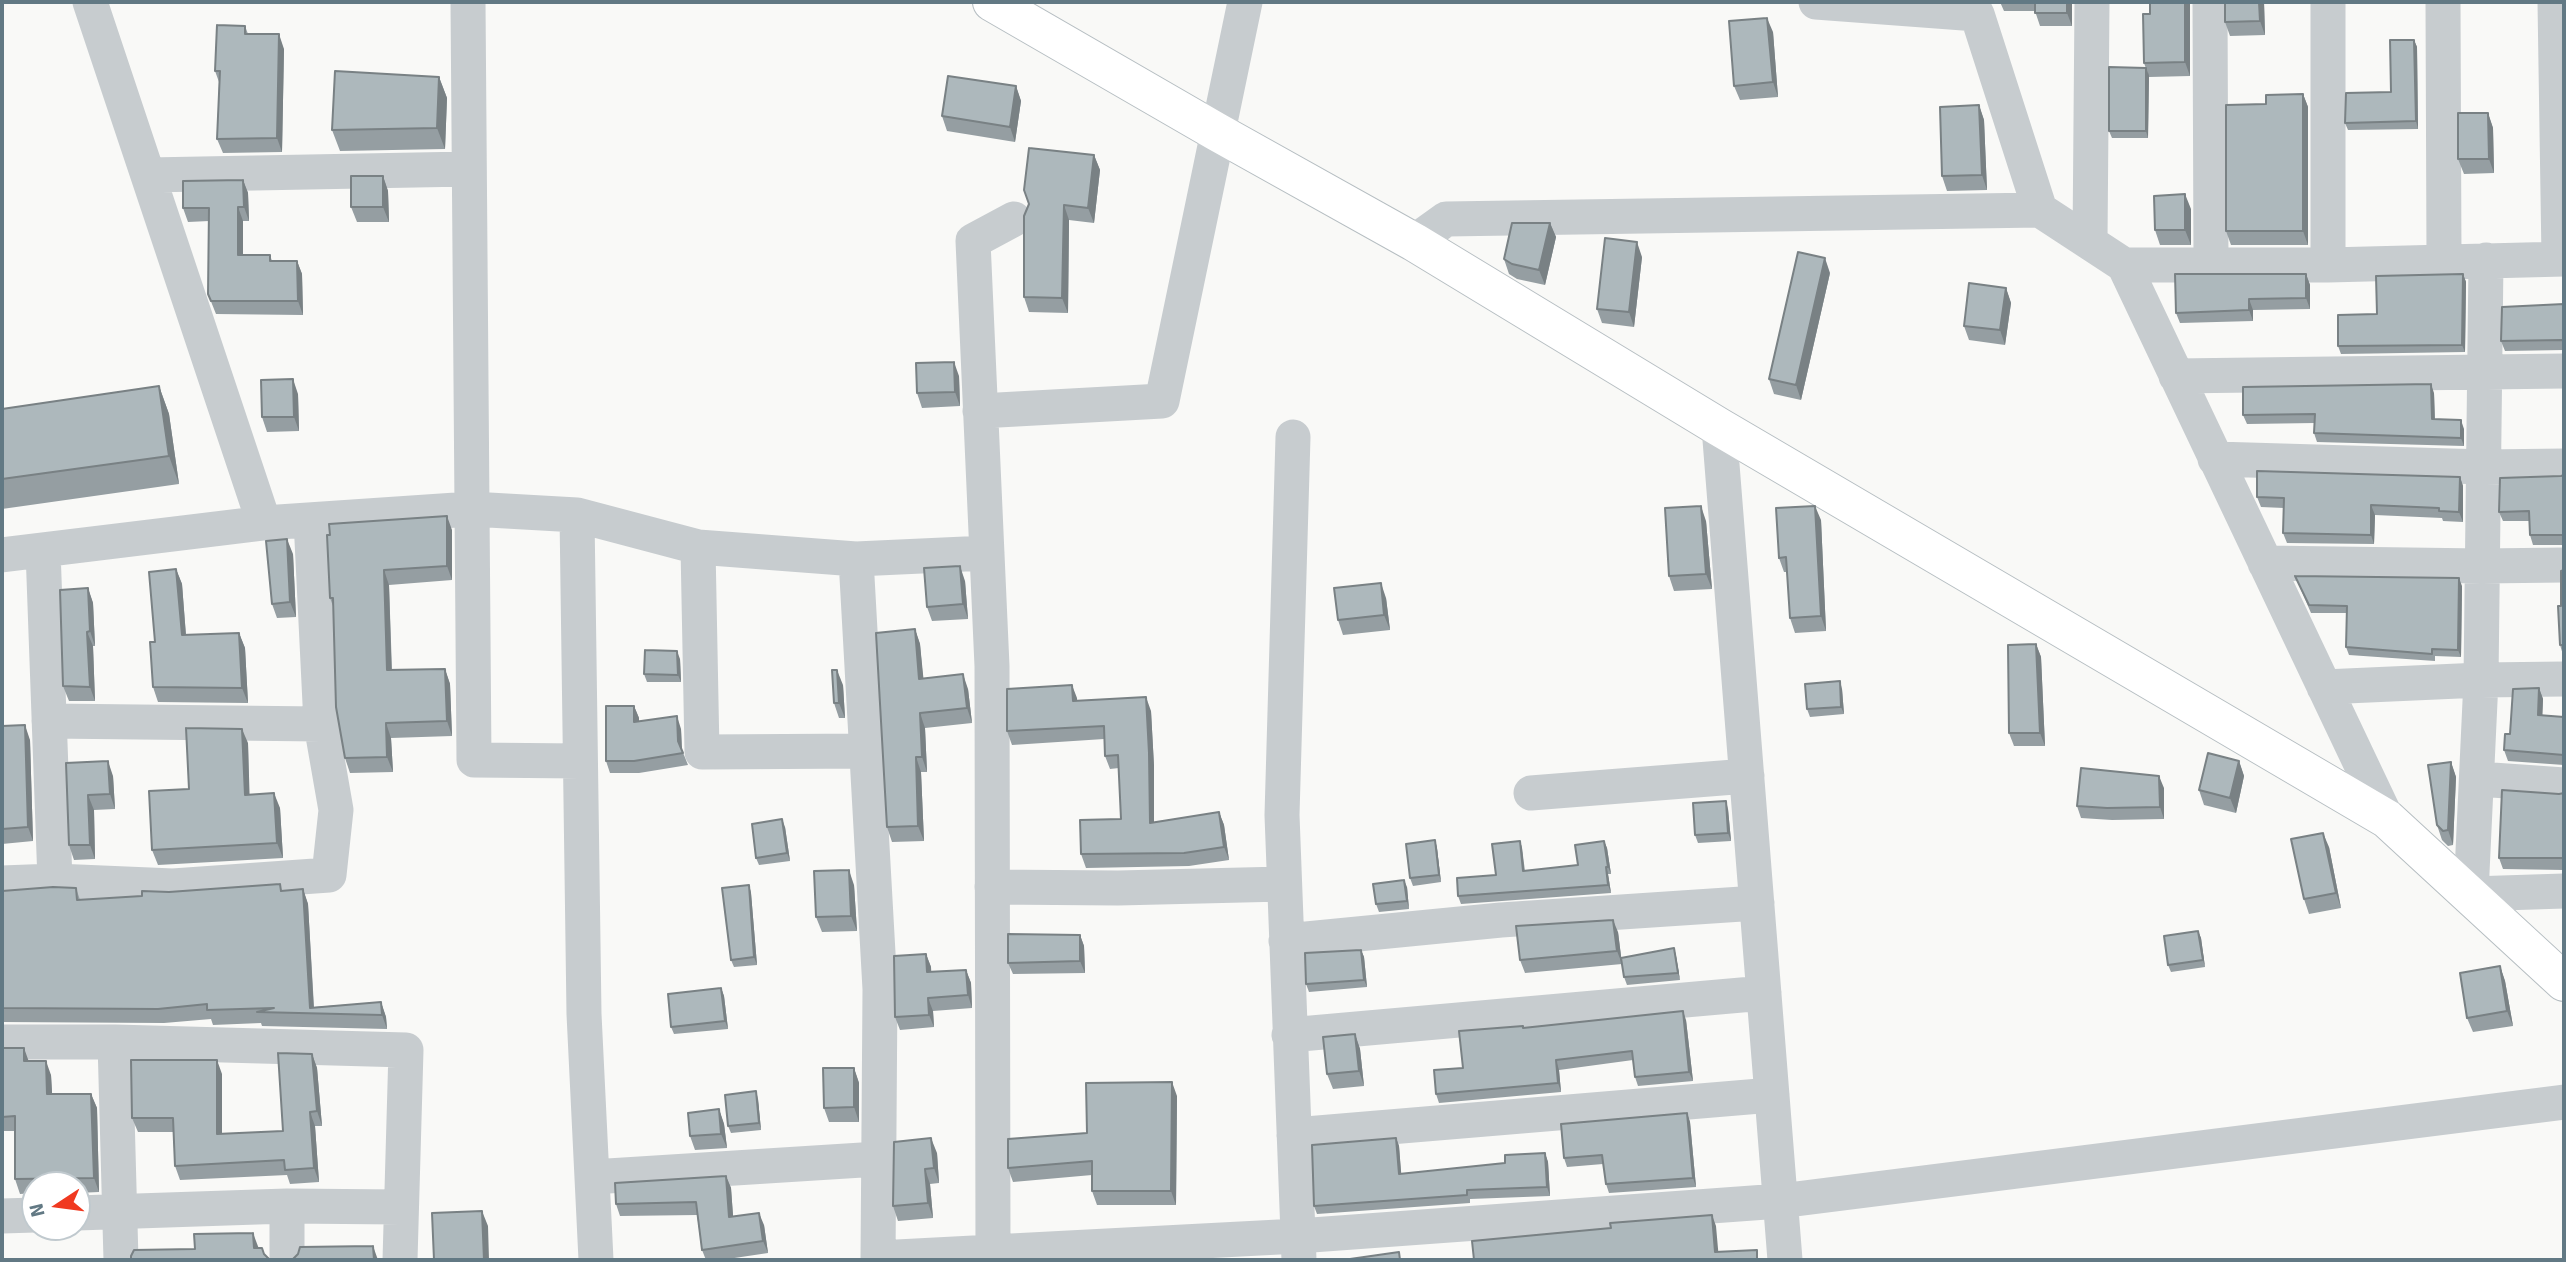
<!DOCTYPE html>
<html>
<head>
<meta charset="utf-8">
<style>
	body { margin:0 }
	#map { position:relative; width:2566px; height:1262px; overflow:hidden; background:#f9f9f7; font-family:Signika,sans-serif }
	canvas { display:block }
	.frame { position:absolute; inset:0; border:4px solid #627984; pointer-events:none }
	.north { position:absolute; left:21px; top:1171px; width:70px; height:70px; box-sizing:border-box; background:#fff; border:2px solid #c0c9ce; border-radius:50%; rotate:257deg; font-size:19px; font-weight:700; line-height:28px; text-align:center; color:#627984 }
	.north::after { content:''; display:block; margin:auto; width:24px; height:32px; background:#f03920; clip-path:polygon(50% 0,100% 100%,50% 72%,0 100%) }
</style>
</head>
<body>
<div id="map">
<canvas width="2566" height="1262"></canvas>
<div class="frame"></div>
<div class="north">N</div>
</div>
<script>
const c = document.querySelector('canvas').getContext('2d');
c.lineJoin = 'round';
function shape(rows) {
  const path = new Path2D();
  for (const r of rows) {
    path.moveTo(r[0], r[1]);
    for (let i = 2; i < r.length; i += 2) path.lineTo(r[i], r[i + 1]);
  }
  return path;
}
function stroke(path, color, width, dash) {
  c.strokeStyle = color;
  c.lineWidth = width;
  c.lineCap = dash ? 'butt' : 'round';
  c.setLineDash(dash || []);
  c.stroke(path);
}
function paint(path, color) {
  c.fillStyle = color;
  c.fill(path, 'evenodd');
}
const secondary = shape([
	[992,2,1217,132,1414,242,1719,427,2387,819,2564,982]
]);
stroke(secondary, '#b6bec2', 40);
stroke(shape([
	[90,2,264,523],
	[468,2,474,760,580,761],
	[1816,2,1977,14,2040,210],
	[2210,2,2211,266],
	[2328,2,2328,265],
	[2443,2,2444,261],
	[2555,2,2559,259],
	[148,175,469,169],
	[2090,241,2092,2],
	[1414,242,1446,219,2040,210,2124,265,2387,819],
	[2486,260,2481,680,2471,894,2564,891],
	[2124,265,2328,265,2564,259],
	[2176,376,2564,371],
	[980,411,1162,401,1245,2],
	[1719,427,1785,1260],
	[1293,437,1282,815,1299,1260],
	[2215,459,2485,467,2564,466],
	[577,515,584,1014,596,1260],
	[698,547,702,752,867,751],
	[43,550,55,881],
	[2,555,264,523,471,509,577,515,698,547,856,559,987,553],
	[856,559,880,989,878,1260],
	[2265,563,2482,566,2564,565],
	[2324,687,2481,680,2564,679],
	[49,721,321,724],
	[2478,779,2564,785],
	[1531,793,1747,776],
	[2,883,55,881,173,886,329,875,336,810,321,724,311,520],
	[992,887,1118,888,1284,884],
	[1286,941,1501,920,1757,903],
	[1289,1035,1764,993],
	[2,1042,115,1042,406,1050,400,1260],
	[115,1042,121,1260],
	[1294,1135,1772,1095],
	[592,1177,878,1159],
	[77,1213,287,1206,401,1207],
	[2,1216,35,1215],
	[878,1258,1298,1236,1780,1201,2564,1102],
	[287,1260,287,1206],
	[993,1260,992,666,973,241,1014,219]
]), '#c7cccf', 35);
stroke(secondary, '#fff', 38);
paint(shape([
	[2000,2,2072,2,2072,26,2040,26,2035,11,2004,11],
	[2190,2,2190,76,2149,77,2144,63,2150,14],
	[2264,2,2265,35,2230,36,2225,22],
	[245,26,248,34,284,49,282,152,223,153,217,139,219,82,215,71],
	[1773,32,1778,97,1740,100,1734,86],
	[2414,40,2417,47,2418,129,2348,130,2345,123,2391,92],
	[2149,75,2148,138,2112,138,2109,131],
	[439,77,447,98,445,149,340,151,332,130],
	[1016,86,1021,101,1015,142,947,131,942,116],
	[2303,94,2308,107,2308,245,2231,245,2226,231],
	[1979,105,1984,120,1987,190,1947,191,1942,176],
	[2488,113,2493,128,2494,173,2464,174,2458,159],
	[1094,155,1100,170,1094,223,1069,220,1068,313,1029,312,1024,297,1024,216],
	[383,176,388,191,389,222,357,222,351,207],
	[243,180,248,193,249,221,243,221,243,255,270,255,272,261,297,261,302,274,303,315,216,314,208,294,209,221,188,222,183,208],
	[2191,209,2191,245,2160,245,2155,230],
	[1550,223,1556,237,1545,285,1517,279,1509,274,1504,259],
	[1642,257,1634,327,1602,323,1597,309],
	[1830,273,1801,400,1774,394,1769,379],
	[2306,274,2310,285,2310,309,2253,310,2253,321,2180,323,2176,313],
	[2463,274,2466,282,2465,352,2341,354,2338,346,2377,314],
	[2006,288,2011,303,2005,345,1969,340,1964,326],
	[2564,304,2564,350,2505,351,2501,341],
	[959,376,960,406,922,408,917,393],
	[159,386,169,414,179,484,2,509,2,409],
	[2434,393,2435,419,2464,429,2464,446,2317,442,2314,433,2315,423,2247,424,2243,415],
	[298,394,299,431,267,432,262,417],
	[2564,475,2564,545,2533,545,2530,535,2529,521,2503,521,2499,512],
	[2460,477,2463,486,2463,522,2443,521,2442,518,2375,515,2374,544,2287,543,2283,533,2284,508,2261,507,2257,497],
	[1821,520,1826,631,1795,633,1790,618,1787,572,1784,572,1779,558],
	[1706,521,1712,589,1674,591,1669,576],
	[452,530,452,580,389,585,392,670,445,669,450,684,452,736,391,738,393,772,350,773,345,758,333,606,330,598],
	[293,554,296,617,277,618,272,604],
	[176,569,182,584,186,635,239,633,245,648,248,703,158,702,153,687,155,642],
	[2564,570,2564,658,2560,645,2561,606],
	[2295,576,2462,586,2461,657,2435,656,2435,661,2349,655,2346,647,2347,613,2311,613],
	[965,581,968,619,932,621,927,607],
	[88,588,93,603,95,646,93,646,95,701,69,701,63,686],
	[1386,598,1390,630,1343,635,1338,620],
	[915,629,920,644,923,679,968,689,972,723,925,728,927,772,921,772,924,841,892,842,887,827],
	[2036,644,2041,657,2045,746,2014,746,2009,733],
	[680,659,681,682,647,682,644,674],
	[843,685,845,718,839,718,834,703],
	[2539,688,2543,699,2542,716,2564,717,2564,765,2508,761,2504,750,2510,734],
	[1842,689,1844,714,1810,717,1807,709],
	[1077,698,1077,701,1151,711,1154,766,1154,822,1219,812,1224,825,1229,860,1189,866,1086,868,1081,854,1121,819,1119,768,1110,769,1105,756,1104,739,1012,745,1007,731],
	[634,706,639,718,639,722,681,729,682,750,688,765,639,773,610,773,606,761],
	[2,726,30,740,33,841,2,844],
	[248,743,249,794,280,808,283,858,158,865,152,850,189,789],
	[2239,761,2244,776,2236,813,2204,805,2199,790],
	[2451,762,2456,777,2453,845,2448,846,2442,840,2437,825],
	[66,763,113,776,115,809,94,810,95,859,74,860,69,845],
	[2164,788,2164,819,2112,820,2081,818,2077,806],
	[2564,793,2564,870,2503,869,2499,858,2559,794],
	[1728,809,1731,841,1698,843,1695,835],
	[785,827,790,861,759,865,756,858],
	[1435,840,1437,848,1441,882,1413,886,1410,878],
	[1520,841,1522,848,1525,871,1578,865,1604,841,1607,848,1611,874,1608,874,1611,893,1461,904,1458,896,1496,875],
	[2329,847,2341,908,2309,914,2304,899],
	[749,885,751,893,757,965,734,967,731,960],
	[854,885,857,931,822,932,816,917],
	[1407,887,1409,909,1379,912,1376,904],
	[76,888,80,900,142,896,169,892,283,891,303,889,308,904,314,1007,381,1002,386,1017,387,1029,262,1026,261,1023,213,1025,211,1019,164,1023,2,1022,2,891],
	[2198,931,2201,938,2205,967,2171,972,2168,965],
	[1618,932,1622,964,1525,973,1520,960],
	[1080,935,1084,946,1085,973,1013,974,1008,963],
	[1674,948,1676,956,1680,980,1627,985,1624,977],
	[1361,950,1364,957,1367,987,1309,992,1306,984],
	[926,954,931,967,931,972,966,970,971,983,972,1008,933,1011,934,1027,900,1030,895,1017],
	[2500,966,2505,981,2513,1026,2473,1032,2467,1018],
	[721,988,724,996,728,1029,674,1034,671,1027],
	[1686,1020,1693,1081,1638,1086,1635,1077,1633,1060,1559,1070,1561,1092,1439,1103,1436,1094,1463,1068,1524,1028],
	[1355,1034,1360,1049,1364,1086,1333,1089,1327,1074],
	[2,1048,29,1061,51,1075,52,1094,91,1094,97,1108,99,1192,77,1193,77,1185,35,1185,35,1193,20,1194,15,1179,15,1131,2,1131],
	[312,1054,317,1068,322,1126,315,1126,319,1182,290,1184,287,1175,180,1180,175,1166,173,1132,138,1132,132,1118,222,1074,222,1134,283,1131],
	[854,1068,859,1083,859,1122,829,1122,824,1108],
	[1177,1096,1176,1205,1097,1205,1092,1191,1092,1175,1013,1182,1008,1168,1087,1133],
	[758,1099,761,1130,731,1133,728,1126],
	[719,1109,724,1124,727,1148,695,1150,690,1136],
	[1687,1113,1690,1122,1696,1187,1609,1193,1606,1184,1603,1164,1567,1167,1564,1158],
	[1396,1138,1399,1146,1401,1174,1505,1163,1545,1153,1548,1162,1550,1196,1470,1199,1470,1203,1317,1214,1314,1206],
	[937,1153,939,1183,930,1184,933,1218,898,1221,893,1206],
	[726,1176,731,1188,733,1216,764,1225,768,1253,721,1260,706,1260,702,1250,697,1215,620,1216,616,1204]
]), '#959ea2');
paint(shape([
	[2067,2,2072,2,2072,26,2067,13],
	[2185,2,2190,2,2190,76,2185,62],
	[2259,2,2264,2,2265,35,2260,21],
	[1767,18,1773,32,1778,97,1773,82],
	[279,34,284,49,282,152,277,138],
	[2414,40,2417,47,2418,129,2416,121],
	[2146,68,2149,75,2148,138,2146,131],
	[439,77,447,98,445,149,437,128],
	[1016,86,1021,101,1015,142,1010,127],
	[2303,94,2308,107,2308,245,2303,231],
	[1979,105,1984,120,1987,190,1982,175],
	[2488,113,2493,128,2494,173,2489,159],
	[1094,155,1100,170,1094,223,1088,208],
	[383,176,388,191,389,222,383,207],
	[243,180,248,193,249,221,244,207],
	[2185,194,2191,209,2191,245,2185,230],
	[1064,205,1069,220,1068,313,1062,298],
	[238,207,243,221,243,268,238,255],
	[1550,223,1556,237,1545,285,1539,270],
	[1637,242,1642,257,1634,327,1629,312],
	[1825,258,1830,273,1801,400,1796,385],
	[297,261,302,274,303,315,298,301],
	[2306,274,2310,285,2310,309,2306,298],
	[2463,274,2466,282,2465,352,2462,345],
	[2006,288,2011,303,2005,345,2000,330],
	[2249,299,2253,310,2253,321,2249,310],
	[954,362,959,376,960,406,955,392],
	[293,379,298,394,299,431,294,417],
	[2431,384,2434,393,2435,428,2432,419],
	[159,386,169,414,179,484,169,456],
	[2461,420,2464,429,2464,446,2461,438],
	[2460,477,2463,486,2463,522,2459,512],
	[2371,505,2375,515,2374,544,2371,535],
	[1701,506,1706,521,1712,589,1706,574],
	[1815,506,1821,520,1826,631,1821,616],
	[447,516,452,530,452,580,447,566],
	[287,539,293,554,296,617,290,602],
	[960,566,965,581,968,619,963,604],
	[176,569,182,584,187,650,182,635],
	[384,570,389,585,392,685,387,670],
	[2459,578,2462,586,2461,657,2458,650],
	[1381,583,1386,598,1390,630,1384,615],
	[88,588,93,603,95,646,90,631],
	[915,629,920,644,925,694,919,679],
	[87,632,93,646,95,701,90,687],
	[239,633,245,648,248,703,242,688],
	[2036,644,2041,657,2045,746,2040,733],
	[677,651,680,659,681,682,678,675],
	[445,669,450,684,452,736,447,721],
	[837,670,843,685,845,718,839,703],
	[963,674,968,689,972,723,967,708],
	[1840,681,1842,689,1844,714,1841,707],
	[1072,685,1077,698,1078,715,1073,701],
	[2539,688,2543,699,2542,727,2538,715],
	[1146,697,1151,711,1154,766,1154,836,1150,823],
	[634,706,639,718,639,734,634,722],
	[920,713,925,728,927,772,922,757],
	[677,716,681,729,682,753,678,741],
	[386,723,391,738,393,772,387,757],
	[25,725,30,740,33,841,28,827],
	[242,729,248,743,250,809,245,795],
	[916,757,921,772,924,841,918,826],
	[108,761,113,776,115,809,110,794],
	[2239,761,2244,776,2236,813,2230,798],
	[2451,762,2456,777,2453,845,2448,830],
	[2159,776,2164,788,2164,819,2160,807],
	[274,793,280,808,283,858,277,843],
	[88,795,94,810,95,859,90,845],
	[1726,801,1728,809,1731,841,1728,833],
	[1219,812,1224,825,1229,860,1224,847],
	[782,819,785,827,790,861,787,853],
	[2323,833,2329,847,2341,908,2336,893],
	[1435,840,1437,848,1441,882,1439,875],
	[1520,841,1522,848,1525,878,1523,871],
	[1604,841,1607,848,1611,874,1608,867],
	[1606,867,1608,874,1611,893,1608,885],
	[849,870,854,885,857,931,851,916],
	[1404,880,1407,887,1409,909,1407,901],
	[749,885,751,893,757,965,754,957],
	[303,889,308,904,314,1013,310,1008],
	[1613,920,1618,932,1622,964,1617,951],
	[2198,931,2201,938,2205,967,2203,960],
	[1080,935,1084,946,1085,973,1080,961],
	[1674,948,1676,956,1680,980,1678,973],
	[1361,950,1364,957,1367,987,1364,980],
	[926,954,931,967,932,985,927,972],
	[2500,966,2505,981,2513,1026,2507,1011],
	[966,970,971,983,972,1008,968,995],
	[721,988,724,996,728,1029,725,1021],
	[928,998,933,1011,934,1027,929,1015],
	[381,1002,386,1017,387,1029,382,1015],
	[1683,1011,1686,1020,1693,1081,1689,1072],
	[1355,1034,1360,1049,1364,1086,1359,1071],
	[24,1048,29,1062,24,1061],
	[312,1054,317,1068,322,1126,317,1111],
	[217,1060,222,1074,222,1149,217,1134],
	[1556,1060,1559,1070,1561,1092,1558,1083],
	[46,1061,51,1075,53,1109,47,1094],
	[854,1068,859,1083,859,1122,854,1107],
	[1172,1082,1177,1096,1176,1205,1171,1191],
	[756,1091,758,1099,761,1130,759,1123],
	[91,1094,97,1108,99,1192,94,1178],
	[719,1109,724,1124,727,1148,721,1134],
	[310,1112,315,1126,319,1182,314,1168],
	[1687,1113,1690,1122,1696,1187,1693,1178],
	[931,1138,937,1153,939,1183,934,1168],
	[1396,1138,1399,1146,1402,1183,1399,1174],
	[1545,1153,1548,1162,1550,1196,1547,1187],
	[925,1169,930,1184,933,1218,928,1203],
	[726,1176,731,1188,734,1229,729,1217],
	[482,1211,488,1226,489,1260,484,1260],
	[759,1213,764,1225,768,1253,763,1241],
	[1712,1215,1716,1226,1719,1260,1715,1252],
	[253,1233,259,1249,254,1248],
	[373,1246,378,1260,374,1260]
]), '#798184');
const building = shape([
	[2035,2,2067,2,2067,13,2035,13,2035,2],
	[2150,2,2185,2,2185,62,2144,63,2143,14,2150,14,2150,2],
	[2225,2,2259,2,2260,21,2225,22,2225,2],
	[1767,18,1773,82,1734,86,1729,21,1767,18],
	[217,25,245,26,245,34,279,34,277,138,217,139,220,71,215,71,217,25],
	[2390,40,2414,40,2416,121,2345,123,2346,93,2391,92,2390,40],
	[2109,67,2146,68,2146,131,2109,131,2109,67],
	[335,71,439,77,437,128,332,130,335,71],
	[948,76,1016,86,1010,127,942,116,948,76],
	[2303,94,2303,231,2226,231,2226,105,2266,104,2266,95,2303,94],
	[1979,105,1982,175,1942,176,1940,107,1979,105],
	[2458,113,2488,113,2489,159,2458,159,2458,113],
	[1029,148,1094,155,1088,208,1064,205,1062,298,1024,297,1024,216,1029,204,1024,190,1029,148],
	[351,176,383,176,383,207,351,207,351,176],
	[243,180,244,207,238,207,238,255,270,255,270,261,297,261,298,301,211,301,208,294,209,208,183,208,183,181,243,180],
	[2185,194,2185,230,2155,230,2154,196,2185,194],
	[1512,223,1550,223,1539,270,1512,264,1504,259,1512,223],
	[1605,238,1637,242,1629,312,1597,309,1605,238],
	[1798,252,1825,258,1796,385,1769,379,1798,252],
	[2175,274,2306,274,2306,298,2249,299,2249,310,2176,313,2175,274],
	[2463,274,2462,345,2338,346,2338,315,2377,314,2376,276,2463,274],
	[1969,283,2006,288,2000,330,1964,326,1969,283],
	[2564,304,2564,341,2562,340,2501,341,2502,307,2564,304],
	[954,362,955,392,917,393,916,363,954,362],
	[293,379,294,417,262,417,261,380,293,379],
	[2564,380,2564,409,2563,381,2564,380],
	[2431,384,2432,419,2461,420,2461,438,2314,433,2315,414,2243,415,2243,387,2431,384],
	[159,386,169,456,2,479,2,409,159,386],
	[2257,471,2460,477,2459,512,2439,511,2439,508,2371,505,2371,535,2283,533,2284,498,2257,497,2257,471],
	[2564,475,2564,535,2530,535,2529,511,2499,512,2500,478,2561,476,2564,475],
	[1701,506,1706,574,1669,576,1665,508,1701,506],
	[1815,506,1821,616,1790,618,1786,557,1779,558,1776,508,1815,506],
	[447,516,447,566,384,570,387,670,445,669,447,721,386,723,387,757,345,758,336,707,333,598,330,598,327,535,330,535,329,524,447,516],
	[287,539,290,602,272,604,266,541,287,539],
	[960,566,963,604,927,607,924,568,960,566],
	[176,569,182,635,239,633,242,688,153,687,150,642,155,642,149,572,176,569],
	[2564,570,2564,645,2560,645,2558,606,2561,606,2561,571,2564,570],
	[2295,576,2459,578,2458,650,2432,649,2432,654,2346,647,2347,606,2309,605,2295,576],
	[1381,583,1384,615,1338,620,1334,588,1381,583],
	[88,588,90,631,87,632,90,687,63,686,60,590,88,588],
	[915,629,919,679,963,674,967,708,920,713,922,757,916,757,918,826,887,827,876,633,915,629],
	[2036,644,2040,733,2009,733,2008,645,2036,644],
	[645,650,677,651,678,675,644,674,645,650],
	[832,670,837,670,839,703,834,703,832,670],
	[1840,681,1841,707,1807,709,1805,684,1840,681],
	[1072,685,1073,701,1146,697,1149,753,1150,823,1219,812,1224,847,1184,853,1081,854,1080,820,1121,819,1118,755,1105,756,1104,726,1007,731,1007,689,1072,685],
	[2539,688,2538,715,2564,717,2564,755,2504,750,2505,734,2510,734,2513,689,2539,688],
	[606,706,634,706,634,722,677,716,678,741,683,753,634,761,606,761,606,706],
	[25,725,28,827,2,829,2,726,25,725],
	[186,728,242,729,245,795,274,793,277,843,152,850,149,791,189,789,186,728],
	[2208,753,2239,761,2230,798,2199,790,2208,753],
	[108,761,110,794,88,795,90,845,69,845,66,763,108,761],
	[2451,762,2448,830,2443,831,2437,825,2428,765,2451,762],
	[2081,768,2159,776,2160,807,2107,808,2077,806,2081,768],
	[2502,790,2559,794,2564,793,2564,858,2499,858,2502,790],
	[1726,801,1728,833,1695,835,1693,803,1726,801],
	[782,819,787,853,756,858,752,824,782,819],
	[2323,833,2336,893,2304,899,2291,839,2323,833],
	[1435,840,1439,875,1410,878,1406,844,1435,840],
	[1520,841,1523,871,1578,865,1575,845,1604,841,1608,867,1606,867,1608,885,1458,896,1457,878,1496,875,1492,844,1520,841],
	[849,870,851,916,816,917,814,871,849,870],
	[1404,880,1407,901,1376,904,1373,884,1404,880],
	[280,884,281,891,303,889,310,1008,381,1002,382,1015,257,1012,274,1008,207,1010,207,1004,158,1009,2,1008,2,891,53,887,76,888,77,900,142,896,142,891,169,892,280,884],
	[749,885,754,957,731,960,722,888,749,885],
	[1613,920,1617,951,1520,960,1516,926,1613,920],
	[2198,931,2203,960,2168,965,2164,936,2198,931],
	[1008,934,1080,935,1080,961,1008,963,1008,934],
	[1674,948,1678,973,1624,977,1621,958,1674,948],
	[1361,950,1364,980,1306,984,1305,953,1361,950],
	[926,954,927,972,966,970,968,995,928,998,929,1015,895,1017,894,956,926,954],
	[2500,966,2507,1011,2467,1018,2460,973,2500,966],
	[721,988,725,1021,671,1027,668,994,721,988],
	[1683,1011,1689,1072,1635,1077,1632,1051,1556,1060,1558,1083,1436,1094,1434,1070,1463,1068,1459,1031,1523,1026,1523,1028,1683,1011],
	[1355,1034,1359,1071,1327,1074,1323,1037,1355,1034],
	[2,1048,24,1048,24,1061,46,1061,47,1094,91,1094,94,1178,15,1179,15,1116,2,1117,2,1048],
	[278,1053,312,1054,317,1111,310,1112,314,1168,285,1170,284,1160,175,1166,173,1118,132,1118,131,1060,217,1060,217,1134,283,1131,278,1053],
	[823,1068,854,1068,854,1107,824,1108,823,1068],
	[1172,1082,1171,1191,1092,1191,1092,1161,1008,1168,1008,1139,1087,1133,1086,1083,1172,1082],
	[756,1091,759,1123,728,1126,725,1095,756,1091],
	[719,1109,721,1134,690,1136,688,1113,719,1109],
	[1687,1113,1693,1178,1606,1184,1602,1155,1564,1158,1561,1124,1687,1113],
	[931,1138,934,1168,925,1169,928,1203,893,1206,894,1142,931,1138],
	[1396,1138,1399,1174,1505,1163,1505,1155,1545,1153,1547,1187,1467,1190,1467,1195,1314,1206,1312,1145,1396,1138],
	[726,1176,729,1217,759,1213,763,1241,702,1250,696,1202,616,1204,615,1183,726,1176],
	[482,1211,484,1260,434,1260,432,1213,482,1211],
	[1712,1215,1715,1252,1757,1250,1757,1260,1474,1260,1472,1241,1611,1228,1610,1223,1712,1215],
	[253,1233,254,1248,262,1248,264,1254,270,1260,131,1260,131,1256,134,1250,195,1249,194,1234,253,1233],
	[373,1246,374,1260,292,1260,298,1254,300,1247,373,1246],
	[1399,1252,1400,1260,1351,1260,1350,1259,1399,1252]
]);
paint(building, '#adb8bc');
stroke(building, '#798184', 2);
</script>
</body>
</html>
